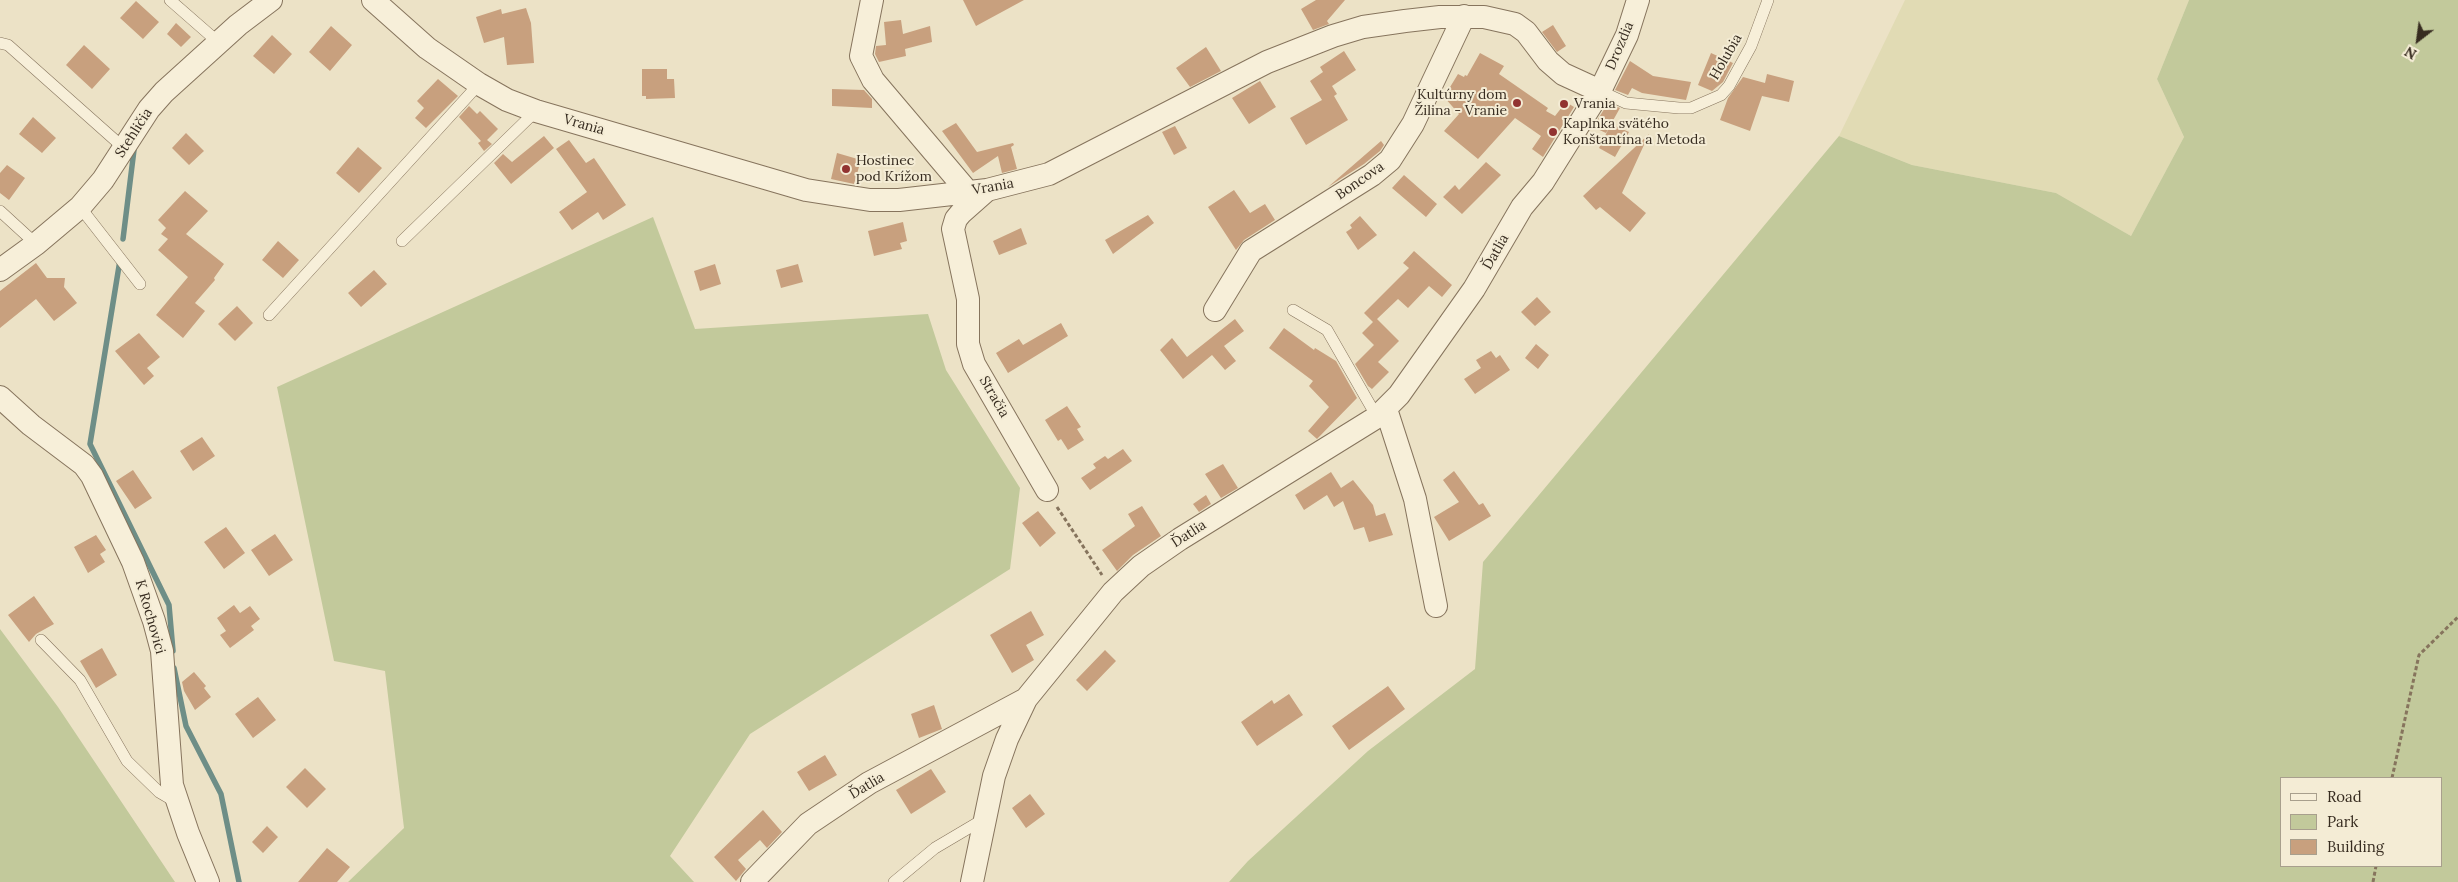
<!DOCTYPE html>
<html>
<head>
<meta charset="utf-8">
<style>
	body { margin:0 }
	#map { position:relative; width:2458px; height:882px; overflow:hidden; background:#ece2c6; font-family:Lora,serif }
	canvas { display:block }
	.legend { position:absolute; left:2280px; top:777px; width:162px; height:90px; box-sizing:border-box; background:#f4ecd5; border:1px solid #a89f8d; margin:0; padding:6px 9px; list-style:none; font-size:15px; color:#372c20 }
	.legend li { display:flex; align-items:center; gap:10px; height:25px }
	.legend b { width:25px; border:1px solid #a89f8d }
	.north { position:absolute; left:2393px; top:15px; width:50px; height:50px; -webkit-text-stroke:4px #f4ecd5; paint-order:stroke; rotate:210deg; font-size:14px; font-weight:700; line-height:20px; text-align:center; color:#372c20 }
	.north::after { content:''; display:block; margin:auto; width:18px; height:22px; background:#372c20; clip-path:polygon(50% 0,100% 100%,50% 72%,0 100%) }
</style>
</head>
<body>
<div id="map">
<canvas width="2458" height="882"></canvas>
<ul class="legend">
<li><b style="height:6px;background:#f7efd9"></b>Road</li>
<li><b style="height:14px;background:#c2c99b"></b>Park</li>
<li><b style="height:14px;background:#c8a07e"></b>Building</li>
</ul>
<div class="north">N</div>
</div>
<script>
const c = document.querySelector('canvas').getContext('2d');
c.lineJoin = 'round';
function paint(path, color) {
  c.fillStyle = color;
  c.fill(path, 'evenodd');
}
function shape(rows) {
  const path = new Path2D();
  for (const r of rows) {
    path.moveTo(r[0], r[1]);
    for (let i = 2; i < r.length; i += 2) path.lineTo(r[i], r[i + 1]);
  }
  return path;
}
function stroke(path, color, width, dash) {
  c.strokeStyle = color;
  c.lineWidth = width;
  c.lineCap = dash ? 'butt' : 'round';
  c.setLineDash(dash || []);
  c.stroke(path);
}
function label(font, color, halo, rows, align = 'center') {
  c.font = font + ' Lora,serif';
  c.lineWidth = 4;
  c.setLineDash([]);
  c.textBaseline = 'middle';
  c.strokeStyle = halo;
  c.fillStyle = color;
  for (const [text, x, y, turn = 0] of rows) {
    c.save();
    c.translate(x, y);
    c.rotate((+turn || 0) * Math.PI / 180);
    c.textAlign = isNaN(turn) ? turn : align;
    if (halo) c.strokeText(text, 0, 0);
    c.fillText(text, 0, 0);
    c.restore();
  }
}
paint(shape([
	[1905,0,2189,0,2157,79,2184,137,2131,236,2056,193,1912,165,1839,136]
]), '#e1dbb4');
paint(shape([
	[2189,0,2458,0,2458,882,1229,882,1248,861,1368,751,1475,669,1483,562,1839,136,1912,165,2056,193,2131,236,2184,137,2157,79],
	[2282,778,2442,778,2442,866,2282,866],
	[653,217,695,329,928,314,946,370,1020,488,1010,569,750,734,670,856,694,882,348,882,404,828,385,671,334,661,277,387],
	[0,629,58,707,175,882,0,882]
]), '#c2c99b');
stroke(shape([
	[123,239,134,150],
	[120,260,90,444,169,605,173,651],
	[174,668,186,726,221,794,239,882]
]), '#6e8e87', 5.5);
paint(shape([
	[963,0,1024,0,976,26],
	[1316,0,1345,0,1327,21,1329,24,1313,30,1301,9],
	[136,1,159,22,143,39,120,18],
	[526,8,531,23,534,63,507,65,504,37,484,43,476,17,501,9,502,14],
	[901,20,903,34,930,26,932,42,905,49,906,56,879,62,875,54,876,46,886,45,884,22],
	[176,23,191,37,181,47,167,34],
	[1553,25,1566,46,1557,52,1542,32],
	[331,26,352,45,330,71,309,52],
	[272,35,292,54,274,74,253,56],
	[84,45,110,69,92,89,66,65],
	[1206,47,1221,71,1190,87,1176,68],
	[1344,51,1356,70,1332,86,1337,94,1334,96,1348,120,1306,145,1290,118,1322,100,1310,81,1323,72,1320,67],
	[1480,53,1504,66,1499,74,1548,108,1546,111,1555,116,1566,102,1574,107,1543,157,1532,149,1541,136,1515,118,1478,159,1444,131,1459,114,1444,97,1458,74,1464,77,1465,75,1467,76],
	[1711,53,1733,63,1723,82,1712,91,1698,85],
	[1630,61,1653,76,1691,82,1686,100,1642,93,1632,88,1628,95,1615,90],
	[642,69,667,69,667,79,674,79,675,98,646,99,646,96,642,96],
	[1767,74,1794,81,1789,102,1762,96,1750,131,1720,120,1728,98,1743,77,1765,83],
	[438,79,458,96,426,128,415,118,424,108,417,101],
	[1260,81,1276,107,1249,124,1232,98],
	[832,89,864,90,872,99,872,108,832,106],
	[1608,103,1620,108,1606,133,1593,127],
	[469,106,477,114,480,111,498,129,487,140,492,144,484,151,478,143,481,141,459,117],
	[33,117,56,138,42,153,19,134],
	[956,123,977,152,1013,143,1014,145,1011,147,1017,169,1002,173,998,156,973,173,942,131],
	[1611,124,1629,132,1615,157,1599,148],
	[1175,126,1187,148,1174,155,1162,132],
	[186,133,204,151,189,165,172,148],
	[1649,134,1622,193,1646,213,1630,232,1600,207,1596,210,1583,196],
	[544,136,554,148,511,184,494,163,503,154,512,162],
	[569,140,586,163,594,158,626,205,603,220,598,212,572,230,559,212,587,192,556,149],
	[1381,141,1384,145,1380,151,1364,164,1328,187],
	[358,147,382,168,359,193,336,173],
	[837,153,861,160,854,184,831,179],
	[1486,162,1501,175,1462,214,1443,197,1455,185,1459,190],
	[7,165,25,178,9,200,0,193,0,173],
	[1404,175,1437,204,1426,217,1392,188],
	[1234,190,1250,213,1265,204,1275,220,1244,240,1236,250,1208,207],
	[185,191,208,211,186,234,224,264,214,278,215,280,195,303,205,311,183,338,156,315,188,277,158,250,168,239,161,234,166,228,158,220],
	[1148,215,1154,223,1113,254,1105,240],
	[1360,216,1377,235,1358,250,1346,232,1352,228,1350,225],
	[903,222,907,241,900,243,902,249,874,256,868,231],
	[1021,228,1027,244,999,255,993,241],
	[278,241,299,260,283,278,262,260],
	[1414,251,1452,285,1442,297,1429,286,1408,308,1398,299,1377,319,1399,341,1378,362,1389,372,1372,389,1368,386,1355,364,1374,345,1362,333,1373,322,1364,313,1409,268,1403,263],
	[36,263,47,278,65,278,64,287,77,303,54,321,36,299,0,328,0,291],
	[715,264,721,284,700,291,694,271],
	[798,264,803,282,781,288,776,270],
	[374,270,387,284,361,307,348,293],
	[1537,297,1551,312,1535,326,1521,312],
	[237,306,253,323,235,341,218,324],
	[1235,319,1244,331,1224,346,1236,361,1225,370,1212,355,1183,379,1160,350,1172,338,1187,357],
	[1061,323,1068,336,1008,373,996,353,1019,339,1023,345],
	[1284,328,1314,350,1315,348,1336,361,1357,398,1317,439,1308,431,1329,407,1309,386,1313,381,1269,348],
	[139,333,160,357,147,368,154,376,144,385,115,351],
	[1536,344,1549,355,1538,369,1525,358],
	[1491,351,1496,358,1500,355,1510,370,1475,394,1464,379,1481,368,1476,360],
	[1067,406,1081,427,1077,429,1084,440,1068,450,1061,439,1058,441,1045,420],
	[202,437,215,456,193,471,180,451],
	[1123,449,1132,461,1090,490,1081,478,1096,468,1093,464,1105,456,1108,459],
	[1223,464,1238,488,1221,498,1205,474],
	[133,470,152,498,135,509,116,481],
	[1454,471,1479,505,1483,503,1491,516,1449,541,1434,517,1459,502,1443,480],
	[1331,472,1341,488,1353,480,1373,505,1376,516,1385,513,1393,535,1369,542,1364,527,1354,530,1343,501,1334,507,1327,495,1304,510,1295,495],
	[1206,495,1211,504,1199,512,1193,504],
	[1142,506,1161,536,1133,555,1117,571,1102,550,1135,526,1128,514],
	[1038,511,1056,533,1040,547,1022,523],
	[226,527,245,553,224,569,204,542],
	[275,534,293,560,269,576,251,550],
	[96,535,106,550,100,554,105,562,88,573,74,547],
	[34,596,54,624,36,634,29,642,8,615],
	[234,605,240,613,250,606,260,619,251,626,254,630,230,648,220,635,226,631,217,618],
	[1031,611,1044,635,1026,645,1034,660,1012,673,990,635],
	[102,648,117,675,96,688,80,661],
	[1105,650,1116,661,1087,691,1076,680],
	[194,672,206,686,204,688,211,697,195,710,184,691,182,682],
	[1388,686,1405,709,1349,750,1332,726],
	[1289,694,1303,715,1257,746,1241,722,1272,700,1274,704],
	[258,697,276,720,253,738,235,714],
	[934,705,942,729,919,738,911,714],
	[825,755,837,775,809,791,797,772],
	[305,768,326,789,307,808,286,787],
	[931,769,946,792,911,814,896,790],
	[1030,794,1045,814,1026,828,1012,808],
	[763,810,782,832,767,848,760,840,738,860,746,869,736,881,714,857],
	[267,826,278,837,263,853,252,842],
	[327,848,350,867,337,882,298,882]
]), '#c8a07e');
const service = shape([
	[170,0,218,42],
	[0,43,8,45,125,149],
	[1600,91,1626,103,1679,108,1691,108,1721,95,1729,86,1751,46,1768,0],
	[80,207,140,284],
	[0,211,36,244],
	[402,241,536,111],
	[1293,310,1327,330,1377,417],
	[269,315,479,84],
	[41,640,80,680,127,761,159,792,176,802],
	[894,882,935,848,984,819]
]);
const minor = shape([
	[373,0,427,48,479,84,507,100,536,111,806,190,870,200,899,200,987,190,1049,174,1267,62,1333,36,1363,27,1405,21,1440,17,1484,17,1515,24,1526,32,1548,61,1563,74,1600,91],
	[872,0,861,56,873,80,968,192],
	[987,190,961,213,956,219,953,229,968,299,968,344,974,364,1047,490],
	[0,270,36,244,80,207,103,180,149,109,164,92,238,25,271,0],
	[1215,310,1251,251,1372,175,1390,160,1413,124,1464,16],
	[0,397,31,425,84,465,92,476,133,562,154,621,162,651,172,785,188,833,208,882],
	[1386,409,1415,499,1436,606],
	[752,882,808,824,869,783,1026,699],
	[972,882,994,776,1007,739,1026,699,1113,592,1141,566,1180,539,1377,417,1399,395,1474,289,1522,207,1543,182,1600,91,1627,35,1638,0]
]);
stroke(service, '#86745d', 12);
stroke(minor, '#86745d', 24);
stroke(shape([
	[1057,507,1102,575],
	[2392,778,2419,655,2458,617],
	[2373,882,2376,866]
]), '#86745d', 3, [4, 2.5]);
stroke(service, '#f7efd9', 11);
stroke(minor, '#f7efd9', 22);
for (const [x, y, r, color] of [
	[1517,103,5,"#923330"],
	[1564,104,5,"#923330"],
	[1553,132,5,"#923330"],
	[846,169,5,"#923330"]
]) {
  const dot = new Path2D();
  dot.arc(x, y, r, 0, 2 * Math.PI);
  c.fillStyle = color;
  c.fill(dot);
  stroke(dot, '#f4ecd5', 2);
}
label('14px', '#372c20', '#f4ecd5', [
	["Drozdia",1620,46,-67],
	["Holubia",1726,57,-60],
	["Vrania",584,125,16],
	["Stehličia",134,133,-57],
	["Boncova",1360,181,-35],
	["Vrania",993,187,-10],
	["Ďatlia",1496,252,-60],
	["Stračia",994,397,60],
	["Ďatlia",1189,534,-33],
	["K Rochovici",150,617,74],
	["Ďatlia",867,786,-31]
]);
label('14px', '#372c20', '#f4ecd5', [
	["Kultúrny dom",1507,95,"right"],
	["Žilina - Vranie",1507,111,"right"],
	["Vrania",1574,104],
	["Kaplnka svätého",1563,124],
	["Konštantína a Metoda",1563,140],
	["Hostinec",856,161],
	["pod Krížom",856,177]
], 'left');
</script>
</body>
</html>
